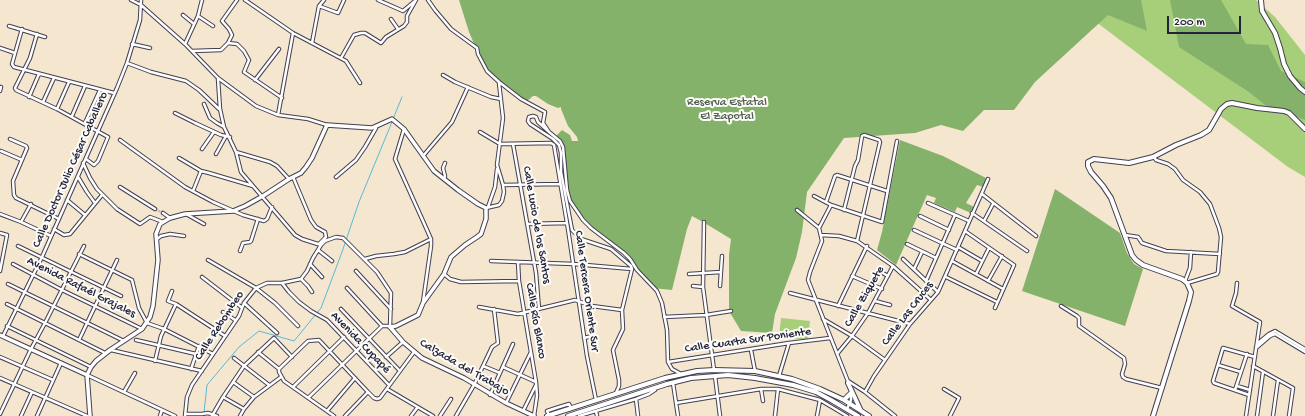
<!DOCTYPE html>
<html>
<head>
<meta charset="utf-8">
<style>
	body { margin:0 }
	#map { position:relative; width:1305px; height:416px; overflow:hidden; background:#f5e6cf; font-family:"Gochi Hand",sans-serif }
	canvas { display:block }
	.scale { position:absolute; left:1167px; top:16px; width:74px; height:18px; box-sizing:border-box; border:2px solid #22223b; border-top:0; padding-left:5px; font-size:12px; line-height:14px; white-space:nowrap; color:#22223b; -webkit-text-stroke:3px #fdfcf7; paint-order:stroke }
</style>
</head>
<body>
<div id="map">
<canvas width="1305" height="416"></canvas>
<div class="scale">200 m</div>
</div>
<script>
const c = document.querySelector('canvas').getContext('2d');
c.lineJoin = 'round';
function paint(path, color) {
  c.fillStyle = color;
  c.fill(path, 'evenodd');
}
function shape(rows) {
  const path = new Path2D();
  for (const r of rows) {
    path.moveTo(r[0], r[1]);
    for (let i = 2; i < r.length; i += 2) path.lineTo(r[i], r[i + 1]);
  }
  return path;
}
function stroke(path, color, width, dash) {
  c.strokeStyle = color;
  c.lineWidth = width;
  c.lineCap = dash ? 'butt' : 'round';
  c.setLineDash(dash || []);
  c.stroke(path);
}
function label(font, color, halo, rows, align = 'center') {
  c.font = font + ' "Gochi Hand",sans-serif';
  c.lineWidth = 4;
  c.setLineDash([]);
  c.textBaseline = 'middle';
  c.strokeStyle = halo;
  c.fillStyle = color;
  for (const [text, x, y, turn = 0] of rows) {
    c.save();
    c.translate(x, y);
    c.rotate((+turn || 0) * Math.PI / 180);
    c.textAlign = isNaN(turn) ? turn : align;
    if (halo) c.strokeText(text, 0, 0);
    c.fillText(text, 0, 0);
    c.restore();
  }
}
paint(shape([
	[1067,0,1256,0,1275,17,1305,55,1305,177,1288,167],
	[781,318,810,321,808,340,779,337]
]), '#a7cf7a');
paint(shape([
	[459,0,1141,0,1147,31,1108,15,1035,82,1014,110,984,110,963,131,941,125,915,133,844,138,807,192,802,232,796,258,775,314,772,333,741,331,729,311,729,255,731,239,703,222,692,216,687,229,672,290,652,288,635,270,620,250,598,232,590,228,584,222,568,201,562,166,563,156,556,138,557,135,562,130,570,135,572,141,578,141,577,137,568,126,561,109,561,107,558,108,548,104,536,96,533,96,526,102,520,99,498,83,485,69,469,32],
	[1170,0,1221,0,1246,44,1268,45,1281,71,1305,82,1305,120,1265,105,1249,92,1179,47],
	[900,140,943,156,986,178,983,187,977,185,966,203,974,207,971,213,957,207,955,212,934,203,936,198,927,195,896,265,877,250,882,232],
	[1055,189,1120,233,1127,253,1134,264,1143,269,1125,326,1022,291]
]), '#85b26a');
stroke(shape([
	[393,119,402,97],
	[204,412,207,385,239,347,259,331,294,341,321,308,342,252,359,202,392,122]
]), '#56bbd5', 1);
stroke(shape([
	[155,209,163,213]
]), '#cbbfb1', 2.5, [2.5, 1]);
const street = shape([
	[131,0,141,5,185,44,218,78,256,106,278,115,308,119,327,125],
	[245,0,293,33,346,61,360,83],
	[378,0,403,11,415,1],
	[428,0,435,10,451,29,477,48,478,54,487,71,499,82,521,99,545,112,543,123,549,132,560,141,563,147,567,190,570,201,583,220,591,228,624,253,630,259,637,270,657,291,662,303,667,330,668,362,672,369,681,374],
	[319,6,338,13,344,0],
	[183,15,194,24],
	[198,16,213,26],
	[391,19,398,29],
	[9,26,45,37],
	[22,29,12,64,14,67,114,93],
	[37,34,30,58,15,88,16,90,57,109,108,137,98,161,94,165,86,159],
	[228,43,237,44,244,51,249,60,244,72,282,98],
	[312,43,319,6,324,0],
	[132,44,150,48],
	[185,44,198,16,202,0],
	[0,48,15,53],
	[192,51,221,50,228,43,232,35,229,29,222,21,237,0],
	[341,58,354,35,361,33,365,33,381,43,386,37,404,26,407,22,407,16,416,0],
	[127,63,151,72,186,81,199,90,219,109],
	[443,75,455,82,491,97,501,99],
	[218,79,220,109,224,127,236,152,241,172,295,235,302,239,321,245],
	[255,80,279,49],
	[0,91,1,87],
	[29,97,39,74],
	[43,102,54,78],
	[204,104,210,118,217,123,224,127],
	[57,109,69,82],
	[175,113,195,123,221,135,230,137],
	[278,115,293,33],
	[72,116,85,86],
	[85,123,100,90],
	[404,129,395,159,423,221,431,239,431,246,423,302],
	[548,131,538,122,536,117,533,116,529,117,528,121,530,124,553,139,559,145,561,153,561,172,572,230,581,239,611,249,631,266,632,269,622,310,623,329,613,350,619,380,619,386,616,393],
	[480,132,500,144,551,143,554,145,568,229,587,356,596,400],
	[10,139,26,146,27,148,13,181,14,195,16,198,59,219],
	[120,140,185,187,213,202,243,215,264,221,267,219,272,207],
	[513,144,536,273,539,309],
	[202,149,214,132],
	[1,151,22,160],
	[236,152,270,162,277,166,289,179],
	[216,154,226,136],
	[423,156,452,122,468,87],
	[1154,157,1156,160,1168,164,1175,169,1183,180,1200,192,1210,204,1219,228,1221,237,1218,272,1217,274,1187,283],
	[179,158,201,171,209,173,253,186],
	[83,163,90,178,97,189,117,209,140,224,150,217,163,222],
	[78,177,87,192,95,203],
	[293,177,311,220,316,227,325,232,326,237,319,244],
	[336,177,356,160,365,147,376,128],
	[444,179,445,176,443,168,445,163],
	[503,185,560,184],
	[120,187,155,209],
	[193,191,201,171],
	[982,194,1036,236],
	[814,196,831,205,882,222,897,141],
	[67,200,85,215],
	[826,202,835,176,837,175,887,191],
	[928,203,969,221],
	[488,207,495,187,497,169],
	[486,208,499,205,502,201,504,192,503,185,497,165,503,118,499,83],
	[797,210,819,228,822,241,810,272,808,280,849,384],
	[844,210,855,166,858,160,862,136,864,135,879,140,880,142,857,241],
	[163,213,170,218],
	[972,213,1027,251],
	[0,214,21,222,51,236],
	[186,214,204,224],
	[920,216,949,230],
	[984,221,993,204],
	[21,222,31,204],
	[704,222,703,287,714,370],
	[527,224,567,223],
	[819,228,831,205],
	[54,229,64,235,70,234,102,195],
	[914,230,957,250],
	[965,231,1014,265,995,308],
	[0,233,7,235,0,271],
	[821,235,839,236,857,241,893,266,931,300],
	[1125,235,1138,237,1142,243,1166,251,1220,254],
	[157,239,161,236,170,234,184,236],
	[907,244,936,258],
	[18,246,121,296],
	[958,247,982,261],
	[318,250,332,261],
	[240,251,243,243,250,242,251,241,258,219],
	[79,254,132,280,139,308,147,323,164,329,213,354],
	[365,259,376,256,394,254,405,252,431,239],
	[903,259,938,292],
	[208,260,256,288,275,303,298,326],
	[491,261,574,264,632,269],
	[952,261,1003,289],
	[518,262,519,281,536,382,537,396,534,416],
	[13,264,62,290,142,329],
	[310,264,322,277],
	[914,269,922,252],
	[356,271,391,309],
	[879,271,888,276],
	[444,274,450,279,461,282,519,281],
	[689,274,721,272],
	[976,274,989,248],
	[852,276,882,289],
	[202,277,241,307],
	[946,277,997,302],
	[301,279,308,286,312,292],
	[926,281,955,215],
	[988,281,1002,256],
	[1185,281,1190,268,1191,252],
	[282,283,289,292,299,302,311,311,327,320,389,385],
	[1237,283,1236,293,1232,306,1260,322,1246,416],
	[8,284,124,341],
	[693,286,703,287],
	[720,286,722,256],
	[347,288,382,326],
	[172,291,168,301,176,304,225,336],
	[790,293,910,324],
	[875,301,890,305],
	[244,303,277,333],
	[7,304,105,353],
	[838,306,867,246],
	[1061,306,1077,316,1079,318,1079,326,1124,358,1125,364,1122,374,1123,377,1126,379,1162,388],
	[479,307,518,314,575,300,592,306,622,310],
	[341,309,400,371],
	[223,312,235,320],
	[664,317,706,315,731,311],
	[823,319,852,336,885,360],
	[7,326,91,367],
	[3,336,42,257,117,88,127,63,140,20,141,0],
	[584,338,592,336],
	[79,340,117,260],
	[136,340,196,354],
	[1257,344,1269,334,1275,331,1305,349],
	[1256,348,1270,336,1275,334,1305,352],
	[111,350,202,371],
	[751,350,755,371],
	[258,352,279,369],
	[837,354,852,336,868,313,893,266],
	[0,357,53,380],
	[386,357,403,342],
	[234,358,269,385],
	[155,361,161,336,176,304],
	[668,362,789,343,830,338],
	[1218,365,1241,372],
	[483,366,500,373],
	[1253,366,1293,388,1289,416],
	[503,367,536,382],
	[191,369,199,346],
	[87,375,175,416],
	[715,376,720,416],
	[779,376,789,343],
	[0,378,87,416],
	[848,381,865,392,895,416],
	[233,382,254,397],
	[673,383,678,416],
	[1237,386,1250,390],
	[293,387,344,337],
	[387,389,433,416],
	[761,389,763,401],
	[944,389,959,398,950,416],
	[1235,390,1247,354],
	[124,392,135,373],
	[865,392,874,376,910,324,938,292,988,179],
	[490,395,513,344],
	[1249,395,1214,383,1213,381,1223,348,1255,357],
	[223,397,244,409],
	[636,399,638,416],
	[506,403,531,352],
	[676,403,761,389,778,389,820,400,847,416],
	[847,409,851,400,851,393],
	[327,411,355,378],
	[523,411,536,385],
	[596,411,597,416],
	[0,414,31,349,45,323,84,246],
	[186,414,202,414,208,413,217,416],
	[549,415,547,411,556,408,569,404,571,408],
	[21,416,32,392],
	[37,416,61,363],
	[160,416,162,410],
	[185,416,187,397,192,385,239,316,244,303,256,288,267,283,282,283,301,279,307,271,313,258,321,245,325,241,336,237,343,238,377,272,391,293,390,327,388,326,382,326,309,397],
	[212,416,223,397,244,366,274,338,292,357],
	[240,416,244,409,254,397,281,377],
	[334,416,284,381,279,372,279,369,308,341,319,340,368,392,374,398,377,399,380,398,414,352],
	[345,416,368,392],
	[411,416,417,408],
	[440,416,451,399],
	[456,416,474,385,492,347,498,343,494,309],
	[579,416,636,399,649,394,655,390],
	[775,416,778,389],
	[817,416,820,400],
	[1257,416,1263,372],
	[1273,416,1278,380]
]);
const secondary = shape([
	[390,327,403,342,422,358,464,378,506,403,534,416],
	[0,335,87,375],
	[90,416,87,375,91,367,96,361,110,350,142,329,150,317,153,306,158,260,156,234,160,224,170,218,185,214,233,211,245,206,263,196,289,179,301,173,306,167,312,158,327,125,372,128,392,119,404,129,434,171,458,190,478,204,486,208,486,219,481,234,477,237,465,245,451,257,444,274,423,303,418,315,396,326,390,327]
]);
const primary = shape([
	[1261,0,1262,11,1275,33,1280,48,1284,64,1290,76,1300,88,1305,92],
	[848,383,861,411],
	[844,400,851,393],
	[547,416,665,378,697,371,714,370,755,371,792,379,820,389,844,400,869,416],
	[568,416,667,384,691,378,728,375,755,378,793,385,816,392,831,400,858,416],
	[1153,416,1189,301,1191,292,1187,283,1182,279,1143,265,1136,260,1132,255,1111,198,1103,186,1091,172,1088,166,1088,162,1094,159,1129,163,1153,157,1176,145,1201,135,1209,130,1221,109,1227,104,1232,103,1257,108,1284,111,1289,113,1305,129]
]);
stroke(street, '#423f51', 4.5);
stroke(secondary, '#423f51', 5.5);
stroke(primary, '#423f51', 6);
stroke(street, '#fff', 2.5);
stroke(secondary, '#fff', 3.5);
stroke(primary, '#fff', 4);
label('12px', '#515f51', '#fdfcf7', [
	["Reserva Estatal",727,103],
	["El Zapotal",727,117]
]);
label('12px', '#22223b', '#fdfcf7', [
	["Calle Doctor Julio César Caballero",71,170,-66],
	["Calle Lucio de los Santos",536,225,80],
	["Avenida Rafaél Grajales",81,288,27],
	["Calle Tercera Oriente Sur",586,291,82],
	["Calle Ziquete",865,297,-60],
	["Calle Las Cruces",908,314,-53],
	["Calle Río Blanco",535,321,80],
	["Calle Rebombeo",220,326,-57],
	["Calle Cuarta Sur Poniente",748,341,-8],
	["Avenida Cupapé",360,343,46],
	["Calzada del Trabajo",464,368,30]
]);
</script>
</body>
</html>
